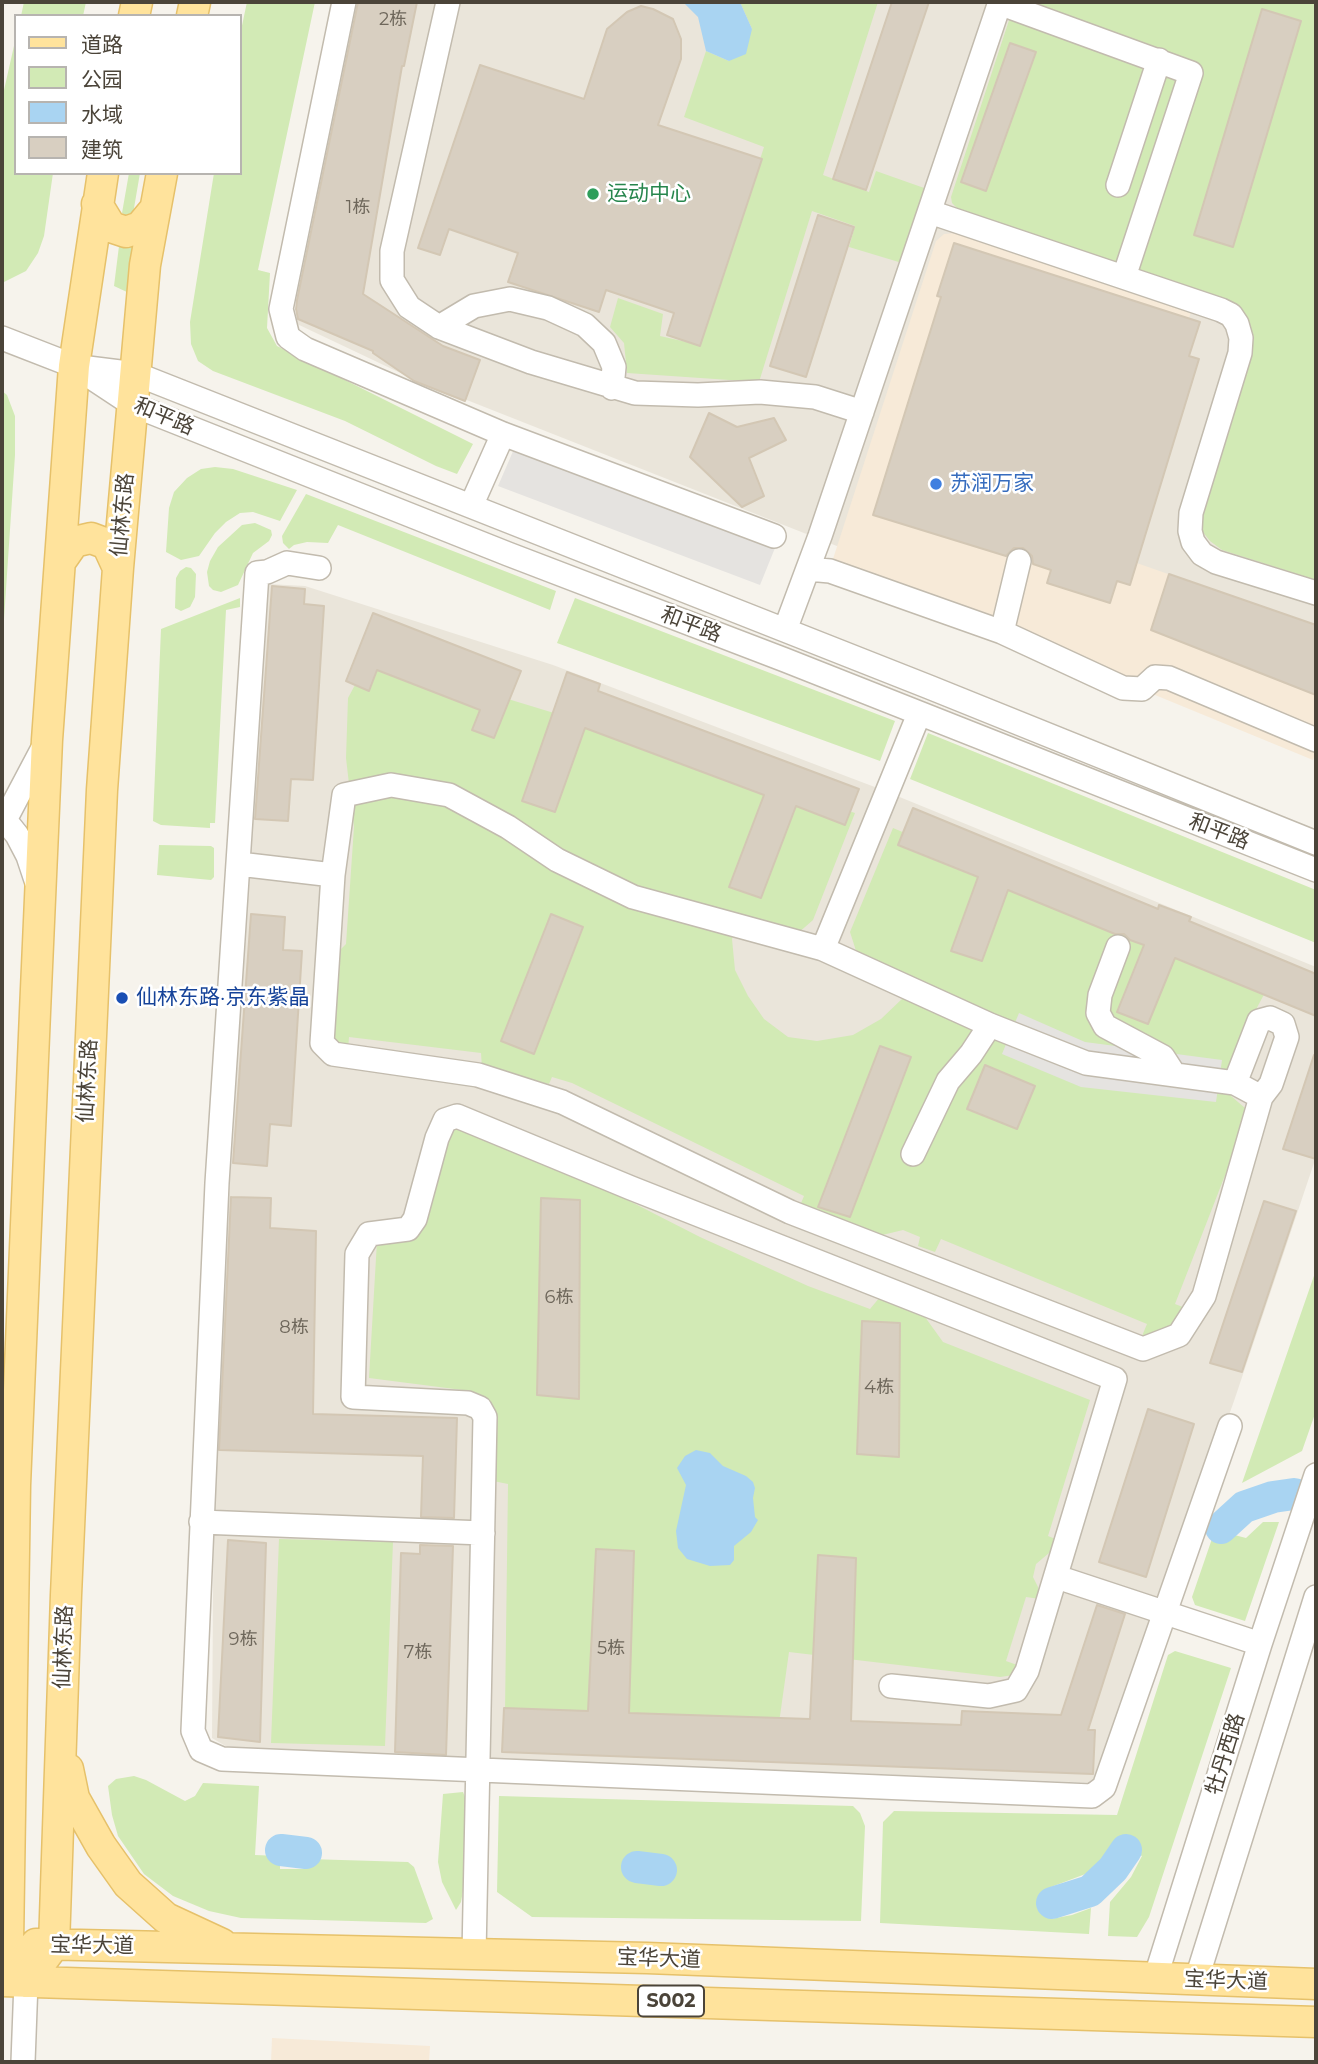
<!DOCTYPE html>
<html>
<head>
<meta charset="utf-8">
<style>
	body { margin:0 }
	#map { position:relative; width:1318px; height:2064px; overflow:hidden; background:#f6f3ec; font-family:Montserrat,"Noto Sans SC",sans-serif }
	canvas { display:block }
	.frame { position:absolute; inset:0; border:4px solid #4b4439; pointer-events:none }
	.legend { position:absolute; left:14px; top:14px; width:228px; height:161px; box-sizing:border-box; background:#fff; border:2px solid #b7b4b0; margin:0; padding:9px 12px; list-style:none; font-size:21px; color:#4b4439 }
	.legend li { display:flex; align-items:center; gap:14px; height:35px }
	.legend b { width:35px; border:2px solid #b7b4b0 }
</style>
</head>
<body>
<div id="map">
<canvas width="1318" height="2064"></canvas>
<div class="frame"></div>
<ul class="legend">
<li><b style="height:9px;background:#ffe39c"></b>道路</li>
<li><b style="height:19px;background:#d2eab5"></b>公园</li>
<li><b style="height:19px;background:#a9d4f2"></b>水域</li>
<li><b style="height:19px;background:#d8cfc1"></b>建筑</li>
</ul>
</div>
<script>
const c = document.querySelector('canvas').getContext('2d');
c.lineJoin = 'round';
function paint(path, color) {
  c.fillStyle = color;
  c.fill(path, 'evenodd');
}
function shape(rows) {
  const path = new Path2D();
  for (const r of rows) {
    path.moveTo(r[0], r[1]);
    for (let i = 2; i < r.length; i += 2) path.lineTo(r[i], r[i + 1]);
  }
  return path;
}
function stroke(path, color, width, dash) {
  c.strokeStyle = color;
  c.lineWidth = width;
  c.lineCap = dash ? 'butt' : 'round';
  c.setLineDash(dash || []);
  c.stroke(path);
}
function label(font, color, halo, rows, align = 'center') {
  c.font = font + ' Montserrat,"Noto Sans SC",sans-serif';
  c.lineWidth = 5;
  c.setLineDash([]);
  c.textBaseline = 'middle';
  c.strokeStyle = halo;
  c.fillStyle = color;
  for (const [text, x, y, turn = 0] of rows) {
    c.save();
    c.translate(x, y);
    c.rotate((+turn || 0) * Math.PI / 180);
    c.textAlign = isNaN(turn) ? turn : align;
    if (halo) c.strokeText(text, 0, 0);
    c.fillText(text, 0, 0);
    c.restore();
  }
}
paint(shape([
	[359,2,1316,2,1316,735,411,378,295,323],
	[268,584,305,586,553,665,880,789,1316,967,1316,1157,1234,1401,1097,1783,229,1748,212,1738,214,1462,229,1195]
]), '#eae5da');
paint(shape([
	[955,233,1191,312,1114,555,1316,626,1316,751,1313,760,832,562,936,241,944,234],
	[272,2038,430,2046,429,2062,271,2062]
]), '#f7ead8');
paint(shape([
	[24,2,86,2,83,16,21,16],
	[247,2,315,2,258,270,270,273,267,328,277,346,473,444,457,474,436,466,345,421,213,371,198,361,191,344,190,322,214,173,240,173,240,35],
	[740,2,878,2,823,175,869,192,876,171,927,189,902,263,849,247,855,226,812,211,759,382,627,373,624,343,610,327,618,298,663,314,660,336,700,345,764,147,684,117,706,51,729,61,752,29],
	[1015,2,1316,2,1316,580,1222,550,1210,541,1202,531,1202,517,1251,354,1221,298,958,209,952,203,951,197],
	[16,37,16,173,53,173,44,236,38,253,26,271,2,283,2,99],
	[129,173,140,173,133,214,127,216,122,213],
	[120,238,134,240,129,293,114,286],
	[2,391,7,395,15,416,15,455,2,649],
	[215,467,233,469,297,490,280,521,253,512,240,513,226,522,215,533,199,556,181,560,166,552,169,508,174,492,187,478,201,469],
	[306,494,556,591,550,610,338,525,328,543,307,542,294,545,289,549,283,543,282,536],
	[255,523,271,530,272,535,269,541,253,553,238,585,221,592,213,590,209,586,207,572,210,561,218,547,242,525],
	[186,567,191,568,196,574,195,597,190,607,181,611,175,608,176,578,180,571],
	[240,598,240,607,226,610,215,823,210,823,210,828,161,825,153,821,161,629],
	[575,598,895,721,880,761,557,643],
	[370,657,577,720,855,813,813,920,797,934,738,919,732,939,735,970,748,996,764,1019,788,1037,817,1041,853,1035,881,1019,903,998,911,982,858,957,850,932,893,828,1269,985,1252,1017,1232,1068,1231,1096,1245,1108,1243,1129,1175,1304,1188,1309,1182,1321,1157,1337,1142,1336,1147,1324,941,1239,935,1252,918,1246,920,1237,903,1230,870,1238,799,1208,804,1196,572,1083,552,1077,549,1084,482,1068,481,1053,349,1037,348,1050,336,1046,330,1037,337,953,346,944,354,827,346,758,348,698],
	[928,733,1316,890,1316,943,910,779],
	[159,845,211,846,214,848,214,877,211,880,157,875],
	[454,1127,600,1186,700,1237,808,1286,870,1309,880,1297,925,1317,943,1342,1090,1400,1048,1536,1058,1540,1049,1553,1036,1564,1033,1577,1038,1587,1040,1599,1026,1597,1006,1661,1020,1666,1014,1675,1000,1677,789,1652,779,1723,505,1711,508,1484,493,1481,495,1414,488,1400,470,1391,369,1378,377,1241,408,1237,447,1132],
	[1316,1270,1316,1411,1302,1451,1242,1483],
	[1263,1522,1279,1522,1245,1621,1195,1605,1192,1597,1215,1530,1246,1538],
	[279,1539,393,1542,385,1746,271,1743],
	[1175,1651,1231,1668,1149,1917,1137,1937,1108,1936,1110,1902,1131,1877,1142,1856,1114,1846,1105,1861,1088,1873,1051,1887,1051,1919,1072,1915,1091,1908,1089,1934,880,1923,883,1822,894,1811,1117,1815,1168,1655],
	[134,1776,146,1780,185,1801,195,1796,203,1783,259,1786,255,1855,280,1856,280,1869,307,1869,308,1859,408,1862,414,1867,433,1919,426,1923,241,1918,209,1911,173,1896,144,1874,118,1836,112,1815,108,1786,116,1779],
	[463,1792,465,1797,464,1885,461,1902,456,1910,442,1882,438,1862,443,1794],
	[499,1796,853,1806,860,1813,865,1826,861,1921,532,1917,497,1892]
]), '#d2eab5');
paint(shape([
	[514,449,775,548,760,585,498,486],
	[1019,1013,1085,1042,1222,1060,1216,1102,1081,1087,1002,1054]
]), '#e5e3e0');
paint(shape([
	[683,2,740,2,752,29,746,54,729,61,706,51,698,17],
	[696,1450,710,1453,723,1466,746,1476,753,1482,755,1488,753,1498,755,1517,758,1520,751,1532,734,1546,734,1560,730,1565,710,1566,687,1559,678,1548,676,1531,686,1485,677,1468,685,1456]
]), '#a9d4f2');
stroke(shape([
	[1221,1528,1244,1507,1273,1497,1294,1494,1316,1499],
	[281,1850,306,1853],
	[637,1867,661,1870],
	[1052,1903,1090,1891,1113,1869,1126,1850]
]), '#a9d4f2', 32);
const building = shape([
	[358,2,417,2,404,66,402,66,363,294,443,346,480,360,465,401,414,381,373,353,373,351,298,319,296,309,297,300,358,2],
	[892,2,929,2,866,190,833,179,892,2],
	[641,6,653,9,673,19,681,39,681,59,658,125,762,159,700,346,667,335,674,313,606,290,599,312,508,282,518,253,449,229,440,255,418,248,480,65,584,99,607,29,627,12,641,6],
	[1262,9,1301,21,1233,247,1194,235,1262,9],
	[1010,43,1036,52,986,191,961,182,1010,43],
	[818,215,854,227,806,377,770,366,818,215],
	[954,243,1200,322,1189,356,1199,359,1130,585,1117,581,1110,603,1047,583,1051,570,1033,564,1032,556,1023,548,1014,548,1006,556,873,515,941,297,937,296,954,243],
	[709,413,737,427,774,418,786,440,749,458,764,496,742,507,690,457,709,413],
	[1169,574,1316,625,1316,695,1151,630,1169,574],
	[272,586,305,589,304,604,324,606,313,780,291,779,288,821,255,819,272,586],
	[373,613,521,671,494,738,472,730,480,710,377,670,369,691,346,681,373,613],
	[567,672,600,684,598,691,859,789,845,825,796,806,761,898,729,887,764,795,585,728,555,812,522,801,567,672],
	[913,808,1158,909,1159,905,1191,917,1189,921,1316,974,1316,1016,1175,958,1148,1024,1117,1012,1144,945,1130,940,1124,934,1115,934,1008,890,982,961,951,951,978,877,898,845,913,808],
	[251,914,285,917,283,950,302,951,291,1126,270,1124,267,1166,233,1163,251,914],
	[551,914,583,927,534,1054,501,1041,551,914],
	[880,1046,911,1057,850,1217,818,1207,880,1046],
	[1314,1055,1316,1056,1316,1159,1283,1149,1314,1055],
	[985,1065,1035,1086,1017,1129,967,1109,985,1065],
	[231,1197,271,1198,270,1228,316,1231,313,1414,457,1418,454,1518,421,1517,423,1456,219,1450,231,1197],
	[541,1198,580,1200,579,1399,537,1395,541,1198],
	[1264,1201,1296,1211,1242,1372,1210,1363,1264,1201],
	[862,1321,900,1323,899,1457,857,1454,862,1321],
	[1148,1409,1194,1424,1146,1577,1099,1562,1148,1409],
	[228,1540,266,1543,260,1742,218,1737,228,1540],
	[420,1545,453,1546,446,1755,395,1752,401,1553,420,1554,420,1545],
	[596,1549,634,1551,629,1713,810,1719,818,1555,856,1558,851,1721,961,1725,962,1711,1061,1715,1097,1605,1125,1614,1088,1730,1095,1730,1093,1774,502,1752,504,1708,588,1711,596,1549]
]);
paint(building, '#d8cfc1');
stroke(building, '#d3c7b4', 2);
const minor = shape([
	[344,2,281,309,288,337,305,349,503,434,774,536],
	[448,2,392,251,392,280,409,307,439,327,531,362,635,393,698,395,760,392,815,397,862,412],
	[999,3,1191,73,1124,277],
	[1118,185,1159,60],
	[930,212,1221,310,1231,315,1237,324,1241,338,1240,353,1191,513,1190,531,1193,542,1202,554,1216,562,1316,593],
	[439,327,474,306,510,299,548,308,585,325,604,343,614,367,612,388],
	[2,338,74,366,133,405,508,554,785,660,1316,870],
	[80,367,136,374,929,687,1316,843],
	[471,506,503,434],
	[319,568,287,563,267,572,257,573,217,1183,193,1731,201,1750,222,1759,1092,1796,1104,1787,1230,1426],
	[808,569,830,571,1002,632,1123,688,1142,689,1155,677,1169,678,1316,740],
	[785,630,820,536,1000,2],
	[1002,632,1019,561],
	[239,864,333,875],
	[37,883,28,856,17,835,5,820,44,746],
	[1118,947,1100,995,1098,1013,1105,1026,1163,1057,1174,1074],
	[823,949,919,714],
	[1235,1083,1259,1021,1270,1018,1283,1024,1287,1037,1271,1084,1261,1097,1204,1296,1179,1335,1143,1349,790,1212,562,1102,478,1075,333,1054,322,1043,333,875,344,795,391,785,449,795,508,827,557,860,633,897,823,949,990,1025,1086,1063,1235,1083,1261,1097],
	[913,1154,948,1081,971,1054,990,1025],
	[201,1522,483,1533],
	[1057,1577,1260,1644],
	[474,1954,485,1417,480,1408,468,1403,353,1397,357,1254,369,1234,408,1229,415,1219,437,1138,445,1120,457,1116,631,1188,1115,1379,1027,1671,1016,1690,989,1696,891,1686],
	[1155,1979,1260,1644,1316,1475],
	[1196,1981,1316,1597],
	[23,2062,26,1982]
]);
const major = shape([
	[134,16,137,2],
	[192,16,195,2],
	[97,204,111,227,126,232,140,227,155,209],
	[60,562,74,542,91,538,107,544,118,568],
	[68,1769,74,1798,101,1846,128,1884,166,1918,222,1944],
	[36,1944,647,1958,1316,1984],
	[2,1981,1316,2022],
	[26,1982,54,1945,66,1595,102,790,118,568,145,265,162,173],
	[26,1982,8,1944,15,1485,35,1012,47,740,74,366,103,173]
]);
stroke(minor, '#c2bbae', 26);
stroke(major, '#e6c16a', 33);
stroke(minor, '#fff', 23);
stroke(major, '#ffe39c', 30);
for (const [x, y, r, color] of [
	[593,194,7,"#2e9e5b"],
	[936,484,7,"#3f7fe0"],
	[122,998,7,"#1a4fb4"]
]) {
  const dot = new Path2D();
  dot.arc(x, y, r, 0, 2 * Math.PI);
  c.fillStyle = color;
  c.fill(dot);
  stroke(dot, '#fff', 2.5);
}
label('18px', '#6e675b', null, [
	["2栋",393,20],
	["1栋",358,208],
	["6栋",559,1298],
	["8栋",294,1328],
	["4栋",879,1388],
	["9栋",243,1640],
	["5栋",611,1649],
	["7栋",418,1653]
]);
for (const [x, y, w] of [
	[671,2001,66]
]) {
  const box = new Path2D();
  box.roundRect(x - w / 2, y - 15.5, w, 31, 5);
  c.fillStyle = '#fff';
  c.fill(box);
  stroke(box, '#4b4439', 2);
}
label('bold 19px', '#4b4439', null, [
	["S002",671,2001]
]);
label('21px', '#27864d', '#fff', [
	["运动中心",607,194]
], 'left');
label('21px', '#4b4439', '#fff', [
	["和平路",164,417,23],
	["仙林东路",123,515,-85],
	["和平路",691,625,21],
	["和平路",1219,832,21],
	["仙林东路",88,1081,-87],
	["仙林东路",64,1647,-88],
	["牡丹西路",1226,1754,-73],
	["宝华大道",92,1946,1],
	["宝华大道",659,1959,2],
	["宝华大道",1226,1981,2]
]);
label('21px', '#366cbe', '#fff', [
	["苏润万家",950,484]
], 'left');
label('21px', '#164399', '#fff', [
	["仙林东路·京东紫晶",136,998]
], 'left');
</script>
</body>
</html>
